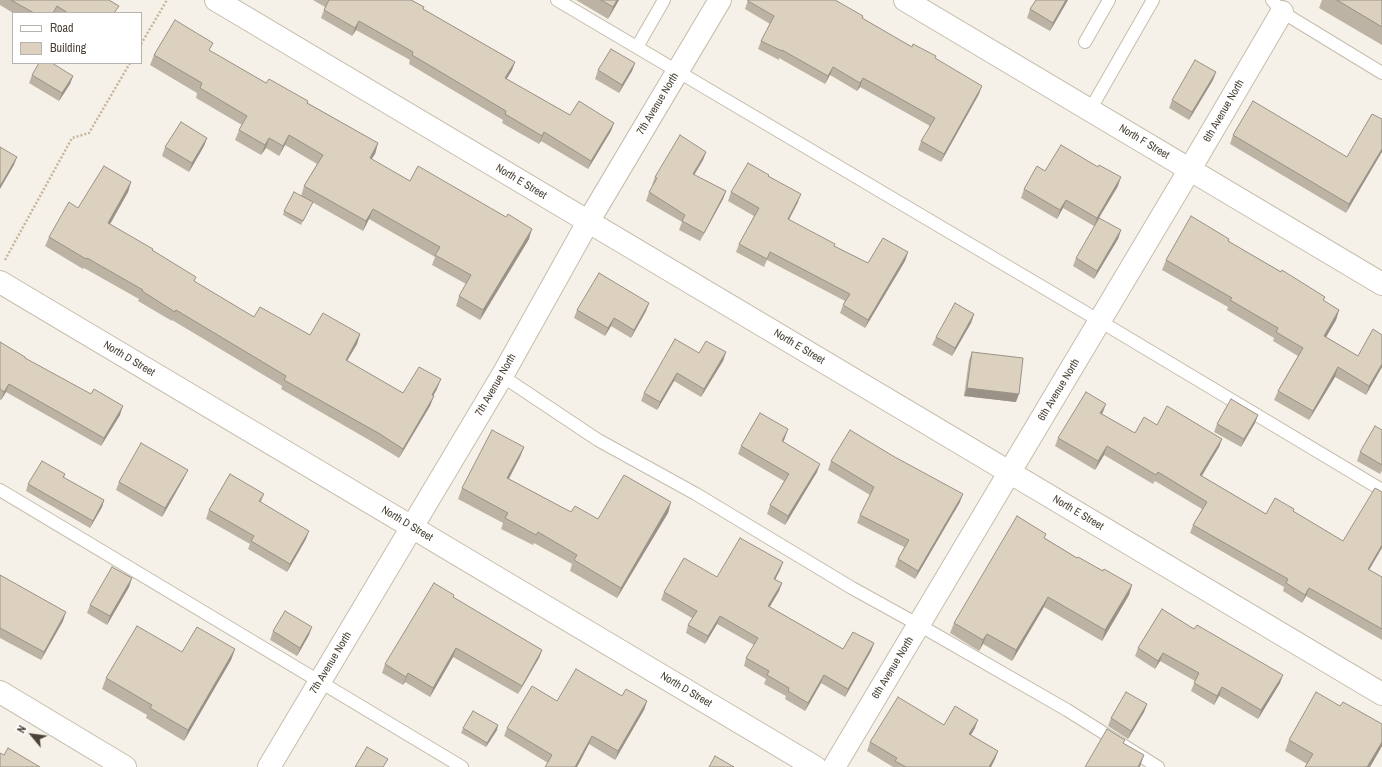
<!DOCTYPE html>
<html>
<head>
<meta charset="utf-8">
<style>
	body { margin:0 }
	#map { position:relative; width:1382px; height:767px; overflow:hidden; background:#f6f1e8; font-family:"Archivo Narrow",sans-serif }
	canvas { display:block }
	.legend { position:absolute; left:12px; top:12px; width:130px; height:52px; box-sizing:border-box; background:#fff; border:1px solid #b7b3af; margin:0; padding:5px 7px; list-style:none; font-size:12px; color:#4a4236 }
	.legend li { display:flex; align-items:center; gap:8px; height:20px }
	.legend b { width:20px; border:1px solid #b7b3af }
	.north { position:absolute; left:12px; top:715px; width:40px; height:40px; -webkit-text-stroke:3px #fff; paint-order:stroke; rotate:299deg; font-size:11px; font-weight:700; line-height:16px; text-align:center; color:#4a4236 }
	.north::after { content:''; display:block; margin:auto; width:14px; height:18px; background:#4a4236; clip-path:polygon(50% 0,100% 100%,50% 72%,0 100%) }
</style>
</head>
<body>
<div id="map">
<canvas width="1382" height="767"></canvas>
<ul class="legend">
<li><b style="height:5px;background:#fff"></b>Road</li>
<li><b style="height:11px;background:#dcd0bf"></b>Building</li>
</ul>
<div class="north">N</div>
</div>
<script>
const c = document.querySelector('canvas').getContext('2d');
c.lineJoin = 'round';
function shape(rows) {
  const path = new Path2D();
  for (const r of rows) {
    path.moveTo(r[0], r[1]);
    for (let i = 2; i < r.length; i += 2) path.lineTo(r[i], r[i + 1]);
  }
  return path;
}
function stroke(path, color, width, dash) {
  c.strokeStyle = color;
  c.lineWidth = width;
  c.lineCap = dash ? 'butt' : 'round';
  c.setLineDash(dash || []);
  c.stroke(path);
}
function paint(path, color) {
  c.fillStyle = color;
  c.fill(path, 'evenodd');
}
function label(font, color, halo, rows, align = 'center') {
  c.font = font + ' "Archivo Narrow",sans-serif';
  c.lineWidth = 3;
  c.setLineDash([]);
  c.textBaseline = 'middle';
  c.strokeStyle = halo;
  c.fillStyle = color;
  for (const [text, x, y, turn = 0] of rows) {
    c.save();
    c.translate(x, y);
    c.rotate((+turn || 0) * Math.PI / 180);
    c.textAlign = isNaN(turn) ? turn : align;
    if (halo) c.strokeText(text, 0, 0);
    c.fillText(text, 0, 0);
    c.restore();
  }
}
const lane = shape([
	[557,0,1083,311,1382,490],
	[1272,0,1282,12,1382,73],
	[1085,42,1109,0],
	[637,47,664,0],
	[1090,110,1153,0],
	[502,376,598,440,696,494,852,588,919,625,1067,710,1158,767],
	[0,490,462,767]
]);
const street = shape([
	[216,0,1382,694],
	[905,0,1382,284],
	[0,282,815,767],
	[0,692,125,767],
	[269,767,502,376,588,222,720,0],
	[834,767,1180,186,1282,12]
]);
stroke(lane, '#c5bcac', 14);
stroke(street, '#c5bcac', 24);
stroke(shape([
	[141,44,167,0],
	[5,260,72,138,89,133,130,63]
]), '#c6b599', 2.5, [2, 2]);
stroke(lane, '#fff', 12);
stroke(street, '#fff', 22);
paint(shape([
	[0,0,109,0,116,13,13,13,0,5],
	[313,0,411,0,424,7,423,9,515,62,512,70,506,79,570,115,611,131,588,169,541,141,539,144,502,123,503,120,409,64,410,60,356,30,352,36,321,18,325,7],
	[576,0,619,0,608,19],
	[748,0,862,18,912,47,935,58,979,94,941,162,918,150,921,141,930,126,860,87,857,91,830,75,825,84,779,58,779,60,758,49,761,41,770,24,745,9],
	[1036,0,1068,0,1050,31,1027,18,1030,9],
	[1322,0,1382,0,1382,45,1319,8],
	[210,51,266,83,308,103,378,143,375,154,371,159,410,181,529,239,480,320,456,306,459,296,466,284,432,265,435,257,369,219,363,231,312,202,301,225,283,215,284,211,301,196,304,186,317,164,285,145,279,156,266,148,261,155,235,140,239,130,242,125,196,98,197,93,150,65,154,55],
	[635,63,632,71,619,93,595,79,598,70],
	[1216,72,1213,80,1189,120,1169,108,1172,100],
	[32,75,73,76,70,84,59,101,29,83],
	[1382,119,1346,213,1230,144,1233,135,1347,157],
	[207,138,204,146,189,172,162,156,165,147],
	[706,152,703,160,694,175,726,191,723,199,700,241,679,230,682,222,646,201,649,192,653,185,652,185,655,177],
	[1045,171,1118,186,1094,226,1063,208,1057,219,1021,198,1024,189],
	[769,176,798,202,789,220,834,246,868,263,908,252,905,261,865,328,840,313,843,305,845,301,767,260,764,267,736,252,739,244,754,216,728,201,731,192],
	[131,182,128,192,110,224,152,250,194,282,254,317,310,335,360,334,357,344,347,361,403,393,437,389,433,396,430,406,399,458,376,444,281,389,282,386,172,320,172,321,138,301,139,299,84,268,83,269,45,246,49,237,78,208],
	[1121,230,1118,239,1094,279,1073,266,1076,258],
	[1229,239,1228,241,1325,297,1323,301,1339,310,1336,320,1326,337,1358,356,1382,335,1382,367,1366,395,1335,377,1309,420,1274,400,1278,391,1298,356,1273,341,1274,338,1227,310,1228,307,1162,270,1166,260],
	[649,303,646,311,631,338,611,326,605,336,574,318,577,310],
	[974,314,971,323,952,356,932,345,936,337],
	[0,342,25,358,120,415,101,446,6,392,1,400,0,400],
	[726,352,723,361,701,397,674,381,657,410,641,401,644,393,699,353],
	[972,352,1016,402,964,396,969,360],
	[1103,412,1102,414,1135,433,1157,425,1222,439,1219,447,1202,476,1266,514,1293,511,1369,570,1382,577,1382,640,1306,596,1302,603,1283,591,1284,587,1190,533,1193,525,1202,509,1155,481,1153,484,1104,455,1095,470,1055,446,1058,438],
	[1258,415,1255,423,1241,447,1214,432,1217,424],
	[1382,430,1382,471,1380,474,1357,461,1360,452],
	[785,438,783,442,817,472,785,525,767,514,770,505,784,481,738,454,741,446],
	[524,447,520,457,509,479,571,512,598,519,671,502,668,513,617,598,570,571,572,564,534,543,533,545,501,529,503,523,458,499,462,488],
	[831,461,960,502,915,579,895,567,898,559,904,547,857,523,860,515,870,495,828,470],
	[65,474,64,478,104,500,102,507,90,528,26,491,28,484],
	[184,478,162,517,116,490,119,482],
	[264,494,261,502,306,539,287,572,248,549,250,544,206,519,209,510],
	[1045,538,1077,558,1132,585,1129,595,1102,641,1044,607,1012,661,983,644,979,651,950,633,954,623],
	[783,562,780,570,775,580,782,583,779,591,770,607,843,649,874,643,871,651,845,697,821,683,805,711,785,699,786,696,764,684,766,679,744,666,746,658,754,645,717,624,705,644,686,633,688,625,692,618,661,600,664,592,717,577],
	[0,575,63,621,41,660,0,638],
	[132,578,129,587,107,625,87,613,90,605],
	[453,598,542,650,539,658,518,694,453,657,430,697,405,682,403,685,382,673,385,664],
	[1162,609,1280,683,1258,719,1219,696,1214,705,1191,691,1195,681,1160,661,1155,669,1135,656,1138,648],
	[273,631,309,635,297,656,270,640],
	[235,649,231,660,184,741,146,718,147,715,102,689,106,678,182,652],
	[622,696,647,701,644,710,615,760,589,744,577,767,545,767,548,763,504,736,507,728,557,701],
	[1147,704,1144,712,1128,739,1108,726,1111,718],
	[944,725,975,728,971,735,998,751,995,759,991,767,893,767,867,751,870,742],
	[463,728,497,730,486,747,461,733],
	[1289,740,1382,746,1370,767,1305,767,1307,764,1285,751]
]), '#bdb3a4');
paint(shape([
	[617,0,619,0,608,19,613,7],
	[1066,0,1068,0,1050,31,1053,23],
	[359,21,356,30,352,36,355,28],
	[515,62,512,70,502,87,505,78],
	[635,63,632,71,619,93,622,85],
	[833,67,830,75,825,84,828,76],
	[1216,72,1213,80,1189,120,1192,112],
	[73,76,70,84,59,101,62,93],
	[863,78,860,87,857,91,860,83],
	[982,86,979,94,941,162,944,154],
	[614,123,611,131,588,169,591,161],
	[544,132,541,141,539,144,542,136],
	[289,135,285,145,279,156,283,146],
	[207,138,204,146,189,172,192,163],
	[269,138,266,148,261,155,265,145],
	[378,143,375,154,366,168,370,158],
	[1382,149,1382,152,1346,213,1349,204],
	[706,152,703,160,690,182,693,174],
	[17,157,14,165,0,189,0,186],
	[1121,177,1118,186,1094,226,1097,218],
	[131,182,128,192,105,233,108,223],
	[726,191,723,199,700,241,704,233],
	[801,194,798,202,784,228,788,219],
	[1066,200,1063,208,1057,219,1060,210],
	[373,209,369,219,363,231,366,221],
	[532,229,529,239,480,320,483,310],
	[1121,230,1118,239,1094,279,1097,271],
	[908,252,905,261,865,328,868,320],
	[649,303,646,311,631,338,634,330],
	[1339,310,1336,320,1321,346,1324,336],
	[974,314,971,323,952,356,955,348],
	[614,318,611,326,605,336,608,328],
	[360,334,357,344,342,369,346,360],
	[726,352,723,361,701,397,704,389],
	[1382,364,1382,367,1366,395,1369,386],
	[1338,367,1335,377,1309,420,1313,411],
	[677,373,674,381,657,410,660,402],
	[441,379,437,389,428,405,432,395],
	[9,384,6,392,1,400,4,392],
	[967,388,1019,394,1016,402,964,396],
	[434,396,430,406,399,458,403,449],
	[1106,404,1103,412,1097,422,1100,413],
	[123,406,120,415,101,446,104,438],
	[1258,415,1255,423,1241,447,1244,439],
	[788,429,785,438,779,449,782,441],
	[1222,439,1219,447,1197,483,1200,475],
	[1107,446,1104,455,1095,470,1098,461],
	[524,447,520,457,503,489,507,478],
	[820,464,817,472,785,525,788,516],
	[188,470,184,478,162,517,165,508],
	[963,494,960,502,915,579,918,571],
	[104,500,102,507,90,528,93,521],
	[671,502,668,513,617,598,621,588],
	[309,531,306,539,287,572,290,564],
	[1382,545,1382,548,1365,577,1368,569],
	[783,562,780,570,771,587,774,579],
	[132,578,129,587,107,625,110,616],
	[782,583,779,591,765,614,768,606],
	[1132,585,1129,595,1102,641,1105,630],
	[1309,588,1306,596,1302,603,1305,595],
	[1048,597,1044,607,1012,661,1016,650],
	[66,612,63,621,41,660,44,652],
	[720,616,717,624,705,644,708,636],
	[312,627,309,635,297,656,300,648],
	[987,634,983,644,979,651,983,640],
	[874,643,871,651,845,697,848,689],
	[456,648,453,657,430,697,433,688],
	[235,649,231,660,184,741,188,730],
	[542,650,539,658,518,694,522,686],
	[1163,653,1160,661,1155,669,1158,661],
	[408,673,405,682,403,685,406,677],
	[824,675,821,683,805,711,808,703],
	[1283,675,1280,683,1258,719,1261,710],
	[1222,687,1219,696,1214,705,1217,696],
	[647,701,644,710,615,760,618,751],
	[1147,704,1144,712,1128,739,1131,731],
	[978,720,975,728,966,743,969,734],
	[498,725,497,730,486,747,487,743],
	[592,736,589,744,577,767,575,767],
	[1382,742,1382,746,1370,767,1367,767],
	[998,751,995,759,991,767,989,767],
	[1144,755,1140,767,1138,767]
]), '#9a9286');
const building = shape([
	[11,0,109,0,119,6,114,13,68,13,57,6,53,13,34,13,11,0],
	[329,0,411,0,424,7,423,9,515,62,505,78,570,115,579,101,614,123,591,161,544,132,542,136,505,114,506,111,412,55,413,52,359,21,355,28,324,10,329,0],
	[601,0,617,0,613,7,601,0],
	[748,0,835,0,863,16,862,18,912,47,913,44,936,56,935,58,982,86,944,154,921,141,935,118,863,78,860,83,833,67,828,76,782,50,782,51,761,41,774,16,748,1,748,0],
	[1036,0,1066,0,1053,23,1030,9,1036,0],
	[1337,0,1382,0,1382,27,1337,0],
	[175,20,213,43,209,50,266,83,269,79,308,101,307,103,378,143,370,158,410,181,418,166,506,217,508,214,532,229,483,310,459,296,471,275,435,255,440,247,373,209,366,221,304,186,323,155,289,135,283,146,269,138,265,145,239,130,247,116,200,88,202,83,154,55,175,20],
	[611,49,635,63,622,85,598,70,611,49],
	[1195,60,1216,72,1192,112,1172,100,1195,60],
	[39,63,52,63,73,76,62,93,32,75,39,63],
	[1253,101,1347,157,1372,114,1382,119,1382,149,1349,204,1233,135,1253,101],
	[181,122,207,138,192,163,165,147,181,122],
	[680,135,706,152,693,174,726,191,704,233,682,221,685,215,649,192,657,178,655,177,680,135],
	[1061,145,1098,167,1099,165,1121,177,1097,218,1066,200,1060,210,1024,189,1037,166,1045,171,1061,145],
	[0,147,17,157,0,186,0,147],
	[748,163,769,175,768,176,801,194,788,219,835,244,834,246,868,263,883,238,908,252,868,320,843,305,850,294,770,252,767,259,739,244,759,208,731,192,748,163],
	[104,166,131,182,108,223,153,249,152,250,196,277,194,281,254,317,260,307,310,335,323,313,360,334,346,360,403,393,419,367,441,379,432,395,434,396,403,449,380,434,284,380,286,376,176,310,175,312,142,291,143,290,87,258,86,259,49,237,69,202,78,208,104,166],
	[294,192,313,202,303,221,284,211,294,192],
	[1191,216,1229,239,1228,241,1281,272,1282,270,1325,297,1323,300,1339,310,1324,336,1358,356,1373,329,1382,335,1382,364,1369,386,1338,367,1313,411,1278,391,1303,348,1276,332,1278,328,1230,300,1232,298,1166,260,1191,216],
	[1099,218,1121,230,1097,271,1076,258,1099,218],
	[599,273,649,303,634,330,614,318,608,328,577,310,599,273],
	[955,303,974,314,955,348,936,337,955,303],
	[675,339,699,353,706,341,726,352,704,389,677,373,660,402,644,393,675,339],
	[0,342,25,357,25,358,91,394,94,389,123,406,104,438,9,384,4,392,0,389,0,342],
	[972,352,1023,358,1019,394,967,388,972,352],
	[1086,392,1106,404,1100,413,1135,433,1144,417,1157,425,1167,406,1222,439,1200,475,1266,514,1275,498,1294,509,1293,511,1343,541,1375,488,1382,492,1382,545,1368,569,1382,577,1382,629,1309,588,1305,595,1286,583,1288,579,1193,525,1207,502,1158,472,1156,475,1107,446,1098,461,1058,438,1086,392],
	[1231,399,1258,415,1244,439,1217,424,1231,399],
	[760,413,788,429,782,441,820,464,788,516,770,505,789,474,741,446,760,413],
	[1375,426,1382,430,1382,465,1360,452,1375,426],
	[492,430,524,447,507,478,571,512,575,506,598,519,624,475,671,502,621,588,574,560,577,555,538,532,536,535,505,518,508,513,462,488,492,430],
	[850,430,893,456,963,494,918,571,898,559,909,540,860,515,874,487,831,461,850,430],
	[141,443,188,470,165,508,119,482,141,443],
	[42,461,65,474,63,477,104,500,93,521,28,484,42,461],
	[230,474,264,494,259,501,309,531,290,564,251,541,254,536,209,510,230,474],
	[1017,516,1046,534,1044,538,1077,558,1078,557,1103,571,1104,569,1132,585,1105,630,1048,597,1016,650,987,634,983,640,954,623,1017,516],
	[740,538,783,562,774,579,782,583,768,606,843,649,853,632,874,643,848,689,824,675,808,703,788,691,789,688,767,675,769,671,746,658,758,638,720,616,708,636,688,625,697,611,664,592,684,558,717,577,740,538],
	[112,567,132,578,110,616,90,605,112,567],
	[0,575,66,612,44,652,0,628,0,575],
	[434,583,454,595,453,597,542,650,522,686,456,648,433,688,408,673,406,677,385,664,434,583],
	[1162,609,1194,629,1197,625,1283,675,1261,710,1222,687,1217,696,1194,683,1199,673,1163,653,1158,661,1138,648,1162,609],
	[285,611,312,627,300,648,273,631,285,611],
	[137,626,182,652,197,627,235,649,188,730,150,708,152,705,106,678,137,626],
	[576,669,622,696,626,689,647,701,618,751,592,736,575,767,545,767,552,755,507,728,532,686,557,701,576,669],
	[1126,692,1147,704,1131,731,1111,718,1126,692],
	[1316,692,1340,706,1343,702,1382,724,1382,742,1367,767,1305,767,1313,754,1289,740,1316,692],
	[898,697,944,725,955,706,978,720,969,734,998,751,989,767,906,767,895,761,897,758,870,742,898,697],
	[473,711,498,725,487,743,463,728,473,711],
	[1107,729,1125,740,1123,743,1144,755,1138,767,1085,767,1107,729],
	[367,747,388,759,383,767,355,767,367,747],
	[8,748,40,767,0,767,0,753,4,755,8,748],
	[715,756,734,767,709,767,715,756]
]);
paint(building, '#dcd0bf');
stroke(building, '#9a9286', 1);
label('11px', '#4a4236', '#fff', [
	["7th Avenue North",658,104,-59],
	["6th Avenue North",1224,111,-60],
	["North F Street",1144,142,31],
	["North E Street",521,182,31],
	["North E Street",799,347,31],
	["North D Street",129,359,31],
	["7th Avenue North",496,385,-60],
	["6th Avenue North",1059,390,-59],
	["North E Street",1078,513,31],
	["North D Street",407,524,31],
	["7th Avenue North",331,663,-59],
	["6th Avenue North",893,668,-59],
	["North D Street",686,690,31]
]);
</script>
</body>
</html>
